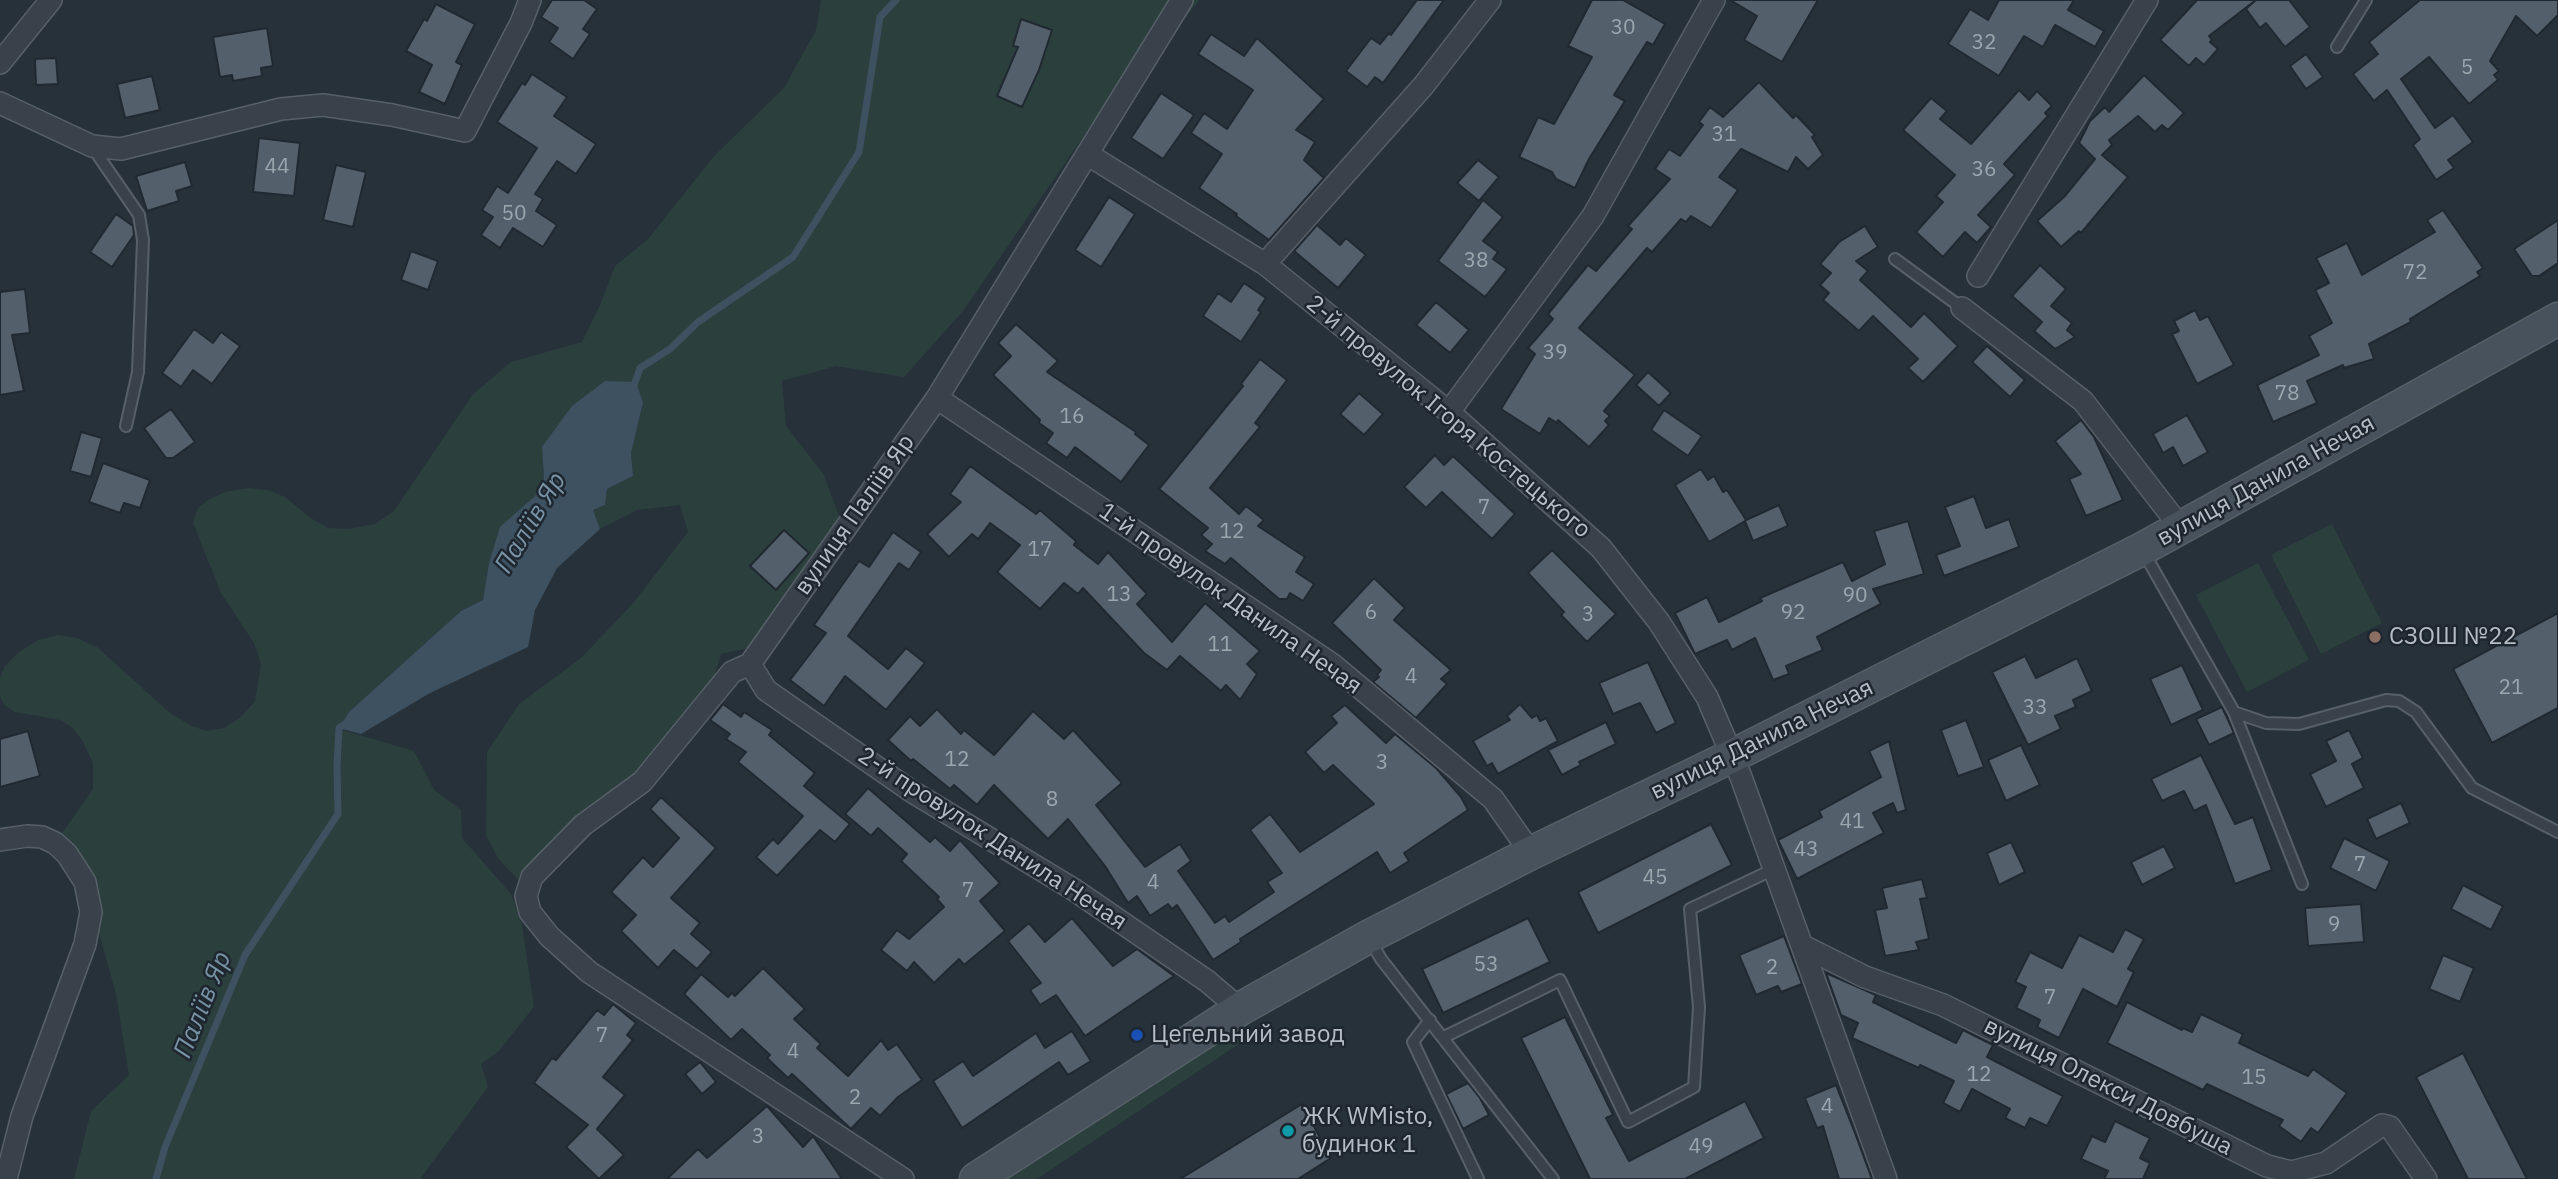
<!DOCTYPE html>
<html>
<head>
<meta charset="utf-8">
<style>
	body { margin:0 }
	canvas { display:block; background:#26313a }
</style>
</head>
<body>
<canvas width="2558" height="1179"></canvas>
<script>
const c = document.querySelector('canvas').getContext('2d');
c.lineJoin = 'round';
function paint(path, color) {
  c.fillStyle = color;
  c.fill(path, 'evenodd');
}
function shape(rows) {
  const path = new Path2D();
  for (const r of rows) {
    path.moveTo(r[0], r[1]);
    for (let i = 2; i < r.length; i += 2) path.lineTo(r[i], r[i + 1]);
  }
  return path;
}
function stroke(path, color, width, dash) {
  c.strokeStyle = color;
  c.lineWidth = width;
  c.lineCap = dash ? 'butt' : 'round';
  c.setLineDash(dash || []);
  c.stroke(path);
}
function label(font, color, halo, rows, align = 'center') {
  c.font = font + ' "IBM Plex Sans",sans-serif';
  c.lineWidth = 5;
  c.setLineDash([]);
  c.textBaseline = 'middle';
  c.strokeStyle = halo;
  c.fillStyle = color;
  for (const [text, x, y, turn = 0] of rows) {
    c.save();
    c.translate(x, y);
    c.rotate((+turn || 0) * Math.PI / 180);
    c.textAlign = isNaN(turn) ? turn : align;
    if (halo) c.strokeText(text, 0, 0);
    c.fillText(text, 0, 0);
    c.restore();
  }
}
paint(shape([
	[821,0,1199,0,1184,20,1145,47,963,311,904,377,836,366,782,381,786,426,824,475,840,519,752,647,721,654,710,690,639,779,530,875,517,879,498,858,486,835,487,752,519,704,581,658,634,602,688,532,680,505,637,510,600,529,593,510,605,505,607,489,633,476,631,453,643,404,542,447,544,478,535,496,500,528,489,563,483,600,461,611,349,712,339,729,414,751,434,790,461,810,462,838,511,894,522,925,534,1007,498,1052,481,1064,488,1087,420,1179,74,1179,91,1111,129,1075,116,994,85,883,55,843,93,789,93,763,82,740,72,727,60,720,15,712,4,705,0,696,0,677,5,666,19,652,38,640,58,635,77,638,97,647,170,713,190,725,206,731,224,728,240,718,255,701,261,664,254,643,221,593,193,523,198,508,208,500,225,492,249,488,268,490,285,497,309,517,328,528,349,529,375,524,394,511,473,394,511,362,582,342,601,303,615,266,648,239,715,155,784,88,816,30],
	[2332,524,2382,623,2321,654,2271,555],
	[2258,563,2309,660,2247,692,2196,595],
	[1239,1026,1260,1030,1037,1179,1009,1179]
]), '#2b3f3d');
paint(shape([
	[605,381,636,382,643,403,631,453,633,476,607,489,605,505,593,510,600,529,557,568,535,610,528,647,430,693,361,734,339,728,349,712,461,611,483,600,489,563,500,527,535,496,544,478,542,447,572,406]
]), '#3d5161');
stroke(shape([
	[633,388,640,368,670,349,698,322,793,257,859,152,880,17,896,0],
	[156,1179,165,1147,245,955,338,814,337,766,339,728,345,724]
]), '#3d5161', 7);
const building = shape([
	[552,0,584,0,597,9,583,29,590,34,573,59,549,42,558,28,541,17,552,0],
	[1417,0,1444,0,1383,83,1375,77,1367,87,1346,71,1371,38,1380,44,1389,33,1391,35,1417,0],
	[1592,0,1623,0,1665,24,1653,45,1647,42,1614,95,1625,101,1589,159,1575,188,1556,179,1552,172,1519,157,1538,117,1554,124,1592,57,1568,46,1592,0],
	[1730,0,1818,0,1782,62,1744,40,1757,16,1730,0],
	[1999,0,2074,0,2068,10,2104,31,2095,47,2055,25,2043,47,2024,36,1999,76,1948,44,1970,9,1988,20,1999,0],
	[2197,0,2289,0,2310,27,2285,47,2266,23,2260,28,2246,9,2256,0,2209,36,2212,40,2210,42,2218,49,2204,65,2196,58,2189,66,2160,40,2197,0],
	[2420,0,2558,0,2558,15,2537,36,2516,16,2490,61,2499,71,2494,75,2498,80,2469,104,2429,57,2401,79,2435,128,2453,115,2473,142,2448,160,2454,168,2436,180,2413,145,2420,139,2387,90,2374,101,2353,74,2378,54,2369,42,2420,0],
	[436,4,475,24,456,62,462,65,445,104,419,92,432,65,406,51,424,19,427,21,436,4],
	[1021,19,1052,30,1039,70,1022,107,997,96,1018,47,1013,46,1021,19],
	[267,28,273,66,261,68,262,76,233,81,232,75,220,77,213,37,267,28],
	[1211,34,1244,56,1257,38,1324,99,1296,130,1315,142,1304,160,1324,178,1269,240,1236,216,1237,214,1199,188,1222,154,1191,133,1204,113,1227,129,1253,90,1198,54,1211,34],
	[2306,54,2323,77,2306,89,2290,66,2306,54],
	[56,58,58,84,36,85,35,59,56,58],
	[532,74,567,97,554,116,596,144,576,174,557,161,535,194,543,199,536,211,557,225,543,247,513,228,500,248,481,235,493,217,482,210,497,186,508,193,537,148,497,122,522,83,525,85,532,74],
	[2144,75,2184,113,2168,130,2162,125,2155,132,2138,116,2109,140,2112,145,2102,155,2128,177,2081,233,2079,231,2061,247,2037,221,2064,197,2095,159,2079,143,2090,121,2105,107,2109,112,2144,75],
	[152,76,160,110,125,118,117,84,152,76],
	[1759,82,1793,118,1796,115,1815,135,1812,137,1823,155,1808,169,1796,157,1788,172,1741,149,1719,177,1738,190,1711,228,1691,216,1686,222,1681,219,1652,252,1647,248,1579,328,1635,375,1604,411,1610,416,1605,421,1609,425,1589,447,1558,420,1557,423,1549,418,1540,434,1501,409,1535,354,1528,348,1553,319,1548,314,1588,265,1596,271,1632,229,1628,226,1670,179,1655,169,1669,149,1680,156,1703,125,1699,122,1710,107,1723,117,1759,82],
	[2019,90,2029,100,2037,91,2052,106,2045,113,2048,116,2004,164,2015,175,1978,215,1991,227,1977,243,1965,232,1943,257,1916,232,1943,202,1936,196,1955,175,1903,130,1931,98,1947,111,1940,119,1971,144,2019,90],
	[1161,93,1194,115,1163,159,1131,138,1161,93],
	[259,138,300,143,294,196,253,192,259,138],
	[1478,160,1499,177,1479,201,1457,183,1478,160],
	[185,162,192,186,176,191,179,201,147,211,136,176,185,162],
	[336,165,366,172,353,227,323,220,336,165],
	[1109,197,1135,214,1101,267,1075,250,1109,197],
	[1483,200,1503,217,1483,241,1498,252,1493,259,1507,269,1485,297,1438,261,1483,200],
	[2443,210,2483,268,2477,272,2480,276,2410,319,2411,322,2369,344,2374,359,2344,368,2343,365,2307,381,2317,403,2273,422,2257,385,2319,355,2309,336,2332,323,2315,290,2329,283,2316,258,2347,243,2362,275,2435,232,2427,220,2443,210],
	[116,214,133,226,134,235,112,267,90,252,116,214],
	[2558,220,2558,263,2539,276,2532,276,2514,249,2558,220],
	[1317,225,1340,245,1346,238,1366,255,1338,288,1294,251,1317,225],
	[1865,226,1878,247,1856,261,1868,271,1860,280,1911,327,1924,313,1958,346,1923,382,1908,368,1918,359,1873,316,1859,331,1823,300,1829,293,1820,285,1831,273,1820,264,1839,242,1865,226],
	[411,251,438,261,428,290,401,280,411,251],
	[2040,265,2066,289,2051,306,2072,323,2067,330,2075,337,2055,349,2034,331,2042,322,2012,296,2040,265],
	[1244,283,1266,298,1258,310,1261,312,1241,342,1203,316,1218,293,1231,302,1244,283],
	[25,289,30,333,12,335,24,391,0,395,0,292,25,289],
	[1436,302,1469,330,1450,353,1416,325,1436,302],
	[2195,310,2200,320,2208,316,2234,365,2197,384,2172,334,2179,331,2174,321,2195,310],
	[1016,324,1058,361,1047,372,1136,432,1135,434,1149,445,1121,482,1075,447,1067,458,1046,443,1053,433,1039,423,1040,420,993,375,1011,356,998,343,1016,324],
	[194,329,213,343,221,332,240,346,212,384,193,370,181,387,162,373,194,329],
	[1987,346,2025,380,2010,397,1972,362,1987,346],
	[1260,359,1287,380,1255,423,1260,427,1210,488,1239,514,1246,506,1264,520,1258,526,1305,557,1296,572,1314,584,1303,601,1290,593,1287,599,1279,599,1231,558,1225,564,1205,551,1212,544,1201,535,1208,528,1159,489,1243,386,1241,384,1260,359],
	[1648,372,1671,393,1659,406,1636,385,1648,372],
	[1359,393,1383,414,1364,435,1340,414,1359,393],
	[171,409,195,442,173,458,166,458,144,428,171,409],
	[1664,410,1702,436,1688,456,1651,430,1664,410],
	[2187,415,2208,452,2183,466,2173,447,2163,453,2153,434,2187,415],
	[2081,420,2094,437,2123,500,2086,516,2069,479,2081,474,2055,441,2081,420],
	[81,432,102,438,91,477,70,471,81,432],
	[1435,455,1444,465,1453,456,1515,514,1492,539,1442,492,1426,508,1404,487,1435,455],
	[103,463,150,480,140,508,124,503,120,513,89,502,103,463],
	[970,466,1036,514,1040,510,1076,541,1074,545,1098,564,1108,552,1147,594,1137,604,1172,642,1205,603,1260,651,1247,664,1257,674,1240,700,1226,685,1221,691,1180,656,1167,670,1144,653,1083,588,1078,594,1064,583,1040,609,997,572,1020,545,990,523,978,539,972,534,949,557,927,534,961,502,950,494,970,466],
	[1701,469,1708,480,1714,476,1723,492,1727,490,1746,520,1779,505,1788,526,1753,541,1745,521,1709,542,1675,485,1701,469],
	[1974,496,1986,528,2009,519,2019,547,1944,576,1936,555,1960,546,1945,507,1974,496],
	[1908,521,1924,574,1873,589,1881,604,1817,637,1823,650,1786,666,1789,674,1773,680,1755,638,1732,650,1727,640,1695,654,1675,613,1707,597,1719,622,1762,601,1760,598,1843,562,1852,581,1885,564,1874,531,1908,521],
	[784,530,809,553,776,590,750,566,784,530],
	[893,532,921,552,909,570,899,563,848,636,888,669,906,648,925,663,886,710,845,676,824,706,790,680,826,633,814,625,859,561,869,567,893,532],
	[1552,550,1616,614,1587,642,1561,615,1564,612,1528,573,1552,550],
	[1374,578,1405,608,1394,620,1451,670,1441,679,1447,684,1416,718,1373,682,1379,677,1377,675,1381,670,1332,623,1374,578],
	[2558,613,2558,708,2492,743,2453,669,2558,613],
	[2025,656,2036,678,2077,658,2092,691,2073,700,2076,707,2055,716,2061,729,2028,745,1992,672,2025,656],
	[1648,662,1676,723,1656,733,1640,703,1613,714,1599,683,1648,662],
	[2182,665,2203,710,2171,725,2150,679,2182,665],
	[723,704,741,717,744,712,772,730,769,735,815,773,804,786,850,824,835,842,820,830,777,876,756,857,773,839,778,844,803,816,738,762,746,752,726,739,730,734,710,720,723,704],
	[1520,704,1532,718,1537,715,1540,721,1546,718,1558,741,1498,774,1492,763,1487,766,1473,741,1510,720,1507,716,1520,704],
	[1345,705,1386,743,1395,734,1436,768,1461,797,1468,810,1404,853,1409,861,1390,873,1377,852,1240,939,1241,942,1213,960,1177,905,1172,909,1168,904,1150,916,1137,896,1128,903,1105,866,1068,819,1048,839,994,785,977,805,954,785,950,789,913,759,911,761,888,740,910,716,920,726,937,709,961,734,964,730,994,755,1033,711,1064,739,1073,730,1122,783,1096,805,1145,867,1180,844,1191,861,1178,871,1215,923,1225,916,1229,922,1274,892,1267,882,1282,873,1250,830,1270,814,1300,852,1374,804,1333,765,1324,773,1305,752,1337,723,1331,716,1345,705],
	[2222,707,2234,733,2209,745,2196,719,2222,707],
	[1966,720,1984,767,1958,776,1941,730,1966,720],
	[1606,722,1616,744,1579,762,1581,765,1562,775,1548,750,1606,722],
	[2349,730,2363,758,2352,764,2364,788,2326,807,2310,774,2336,761,2326,741,2349,730],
	[28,731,40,776,0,787,0,739,28,731],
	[1889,741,1906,810,1897,813,1893,803,1873,813,1884,833,1797,879,1778,840,1822,817,1819,811,1881,777,1869,751,1889,741],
	[2021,745,2040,785,2006,801,1988,760,2021,745],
	[2201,755,2235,824,2253,817,2272,870,2235,884,2206,805,2194,811,2184,791,2162,801,2151,779,2201,755],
	[868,788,930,842,935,837,950,851,960,840,1000,883,980,901,1005,931,964,965,959,959,934,983,914,962,907,971,881,950,897,930,909,939,944,907,937,899,939,897,901,861,907,854,878,828,871,836,845,814,868,788],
	[661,797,716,848,671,898,700,923,691,934,712,952,697,969,674,950,658,968,621,931,636,915,611,892,643,857,653,867,679,838,650,809,661,797],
	[2401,803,2410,823,2376,839,2367,819,2401,803],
	[1711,824,1732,865,1598,933,1578,892,1711,824],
	[2344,838,2390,861,2376,891,2330,868,2344,838],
	[2011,842,2025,872,1999,885,1987,853,2011,842],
	[2164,846,2175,868,2142,885,2131,862,2164,846],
	[1922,879,1927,898,1920,899,1929,939,1916,942,1919,950,1885,956,1875,910,1887,908,1882,888,1922,879],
	[2463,885,2503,906,2491,930,2451,909,2463,885],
	[2361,904,2364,942,2308,946,2305,908,2361,904],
	[1072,918,1113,966,1137,949,1174,976,1085,1036,1056,995,1040,1005,1030,990,1041,983,1008,941,1029,923,1045,942,1072,918],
	[1528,918,1550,962,1443,1013,1422,969,1528,918],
	[2125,929,2144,939,2128,969,2134,972,2117,1007,2083,989,2059,1038,2037,1027,2040,1020,2016,1008,2026,987,2015,982,2030,952,2062,968,2079,935,2113,952,2125,929],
	[1784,936,1802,984,1781,992,1778,986,1756,995,1739,955,1784,936],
	[2443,955,2474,968,2460,1002,2429,989,2443,955],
	[763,968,805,1009,794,1019,821,1044,817,1048,848,1076,881,1040,888,1050,897,1044,922,1080,898,1097,880,1116,871,1108,851,1129,792,1074,788,1078,767,1058,770,1055,742,1029,731,1040,684,994,701,974,728,997,732,993,735,996,763,968],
	[1826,973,1876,995,1873,1002,1956,1043,1963,1030,1993,1045,1987,1057,2063,1096,2047,1126,2030,1118,2025,1128,2005,1118,2010,1109,1972,1089,1960,1112,1943,1103,1954,1081,1920,1065,1919,1068,1852,1038,1858,1023,1841,1015,1826,973],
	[2127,1002,2182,1030,2183,1028,2192,1032,2201,1014,2243,1034,2239,1043,2308,1076,2313,1069,2347,1093,2318,1133,2311,1128,2301,1142,2279,1126,2283,1120,2207,1084,2203,1090,2107,1043,2127,1002],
	[613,1004,636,1023,627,1035,633,1040,603,1077,625,1095,597,1129,624,1155,599,1179,566,1147,588,1125,534,1083,552,1058,556,1060,597,1010,604,1015,613,1004],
	[1565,1017,1613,1115,1606,1118,1629,1161,1745,1101,1764,1138,1685,1179,1590,1179,1521,1038,1565,1017],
	[1072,1031,1091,1061,1068,1075,1059,1062,962,1128,933,1081,963,1061,973,1076,1036,1033,1045,1048,1072,1031],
	[2463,1053,2527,1179,2468,1179,2416,1077,2463,1053],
	[700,1062,716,1082,702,1094,685,1074,700,1062],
	[1468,1083,1480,1098,1489,1115,1463,1129,1446,1094,1468,1083],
	[1836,1085,1855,1133,1872,1179,1839,1179,1823,1126,1817,1128,1805,1098,1836,1085],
	[1302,1104,1331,1158,1298,1179,1180,1179,1302,1104],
	[767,1106,803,1147,813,1136,842,1179,667,1179,698,1149,707,1158,767,1106],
	[2115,1121,2150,1138,2140,1158,2150,1163,2143,1179,2104,1179,2108,1171,2081,1159,2092,1136,2105,1142,2115,1121]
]);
paint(building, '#535f6a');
stroke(building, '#202931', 2);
const service = shape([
	[2337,47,2366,0],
	[93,148,139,215,143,240,138,372,126,426],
	[1895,259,1962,308],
	[2143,551,2234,712,2266,723,2299,724,2386,700,2399,701,2416,712,2472,788,2558,832],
	[2234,712,2302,884],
	[1370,940,1381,959,1553,1179],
	[1430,1020,1413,1042,1478,1179],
	[1444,1037,1560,980,1628,1122,1694,1087,1699,1007,1690,909,1774,869]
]);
const minor = shape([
	[0,63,51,0],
	[0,103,92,146,121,149,281,109,323,105,392,115,465,131,521,23,530,0],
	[1087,154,1265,264,1449,412,1601,548,1659,622,1707,697,1741,777,1886,1179],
	[1265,264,1424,85,1490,0],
	[1978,276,2147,0],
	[1962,308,2083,401,2181,528],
	[937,398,1333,665,1493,799,1531,853],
	[1449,412,1593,216,1714,0],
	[750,664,766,690,911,791,1073,889,1207,981,1240,1009],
	[0,840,27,836,42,837,55,843,67,854,85,882,91,912,85,944,22,1116,6,1179],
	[1803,946,1865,977,1943,1005,2267,1166,2291,1172,2326,1163,2382,1125,2390,1127,2426,1179],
	[903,1179,589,972,549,936,530,912,526,896,532,877,583,825,642,782,732,672,750,664,937,398,1182,0]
]);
const secondary = shape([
	[976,1179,1240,1009,1368,937,1531,853,1732,756,2142,549,2558,319]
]);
stroke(service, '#576068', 14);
stroke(minor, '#576068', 24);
stroke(secondary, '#576068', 35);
stroke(service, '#39424b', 10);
stroke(minor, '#39424b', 21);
stroke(secondary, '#48525d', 32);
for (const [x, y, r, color] of [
	[2375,637,7,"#8d6e63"],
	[1137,1035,7,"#1a4fb4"],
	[1288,1131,7,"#0f9aa8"]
]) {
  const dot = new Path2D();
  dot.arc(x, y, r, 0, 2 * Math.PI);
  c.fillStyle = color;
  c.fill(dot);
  stroke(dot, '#1e272f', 2.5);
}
label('21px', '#9ca6af', null, [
	["30",1623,28],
	["32",1984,43],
	["5",2467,68],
	["31",1724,135],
	["44",277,167],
	["36",1984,170],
	["50",514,214],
	["38",1476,261],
	["72",2415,273],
	["39",1555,353],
	["78",2287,394],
	["16",1072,417],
	["7",1484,508],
	["12",1232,532],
	["17",1040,550],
	["13",1119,595],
	["90",1855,596],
	["6",1371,613],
	["92",1793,613],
	["3",1588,615],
	["11",1220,645],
	["4",1411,677],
	["21",2511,688],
	["33",2035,708],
	["12",957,760],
	["3",1382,763],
	["8",1052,800],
	["41",1852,822],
	["43",1806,850],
	["7",2360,865],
	["45",1655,878],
	["4",1153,883],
	["7",968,891],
	["9",2334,925],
	["53",1486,965],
	["2",1772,968],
	["7",2050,998],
	["7",602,1036],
	["4",793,1052],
	["12",1979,1075],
	["15",2254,1078],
	["2",855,1098],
	["4",1827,1107],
	["3",758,1137],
	["49",1701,1147]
]);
label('24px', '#b5bdc6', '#1e272f', [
	["2-й провулок Ігоря Костецького",1448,417,40],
	["вулиця Данила Нечая",2266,481,-29],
	["вулиця Паліїв Яр",855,515,-55],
	["1-й провулок Данила Нечая",1230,599,35],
	["вулиця Данила Нечая",1762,740,-26],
	["2-й провулок Данила Нечая",992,839,33],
	["вулиця Олекси Довбуша",2108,1087,27]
]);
label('24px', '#b5bdc6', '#1e272f', [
	["СЗОШ №22",2389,637],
	["Цегельний завод",1151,1035],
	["ЖК WMisto,",1302,1117],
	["будинок 1",1302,1145]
], 'left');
label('italic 26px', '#7892a6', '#1e272f', [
	["Паліїв Яр",531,523,-59],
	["Паліїв Яр",203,1005,-68]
]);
</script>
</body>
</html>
